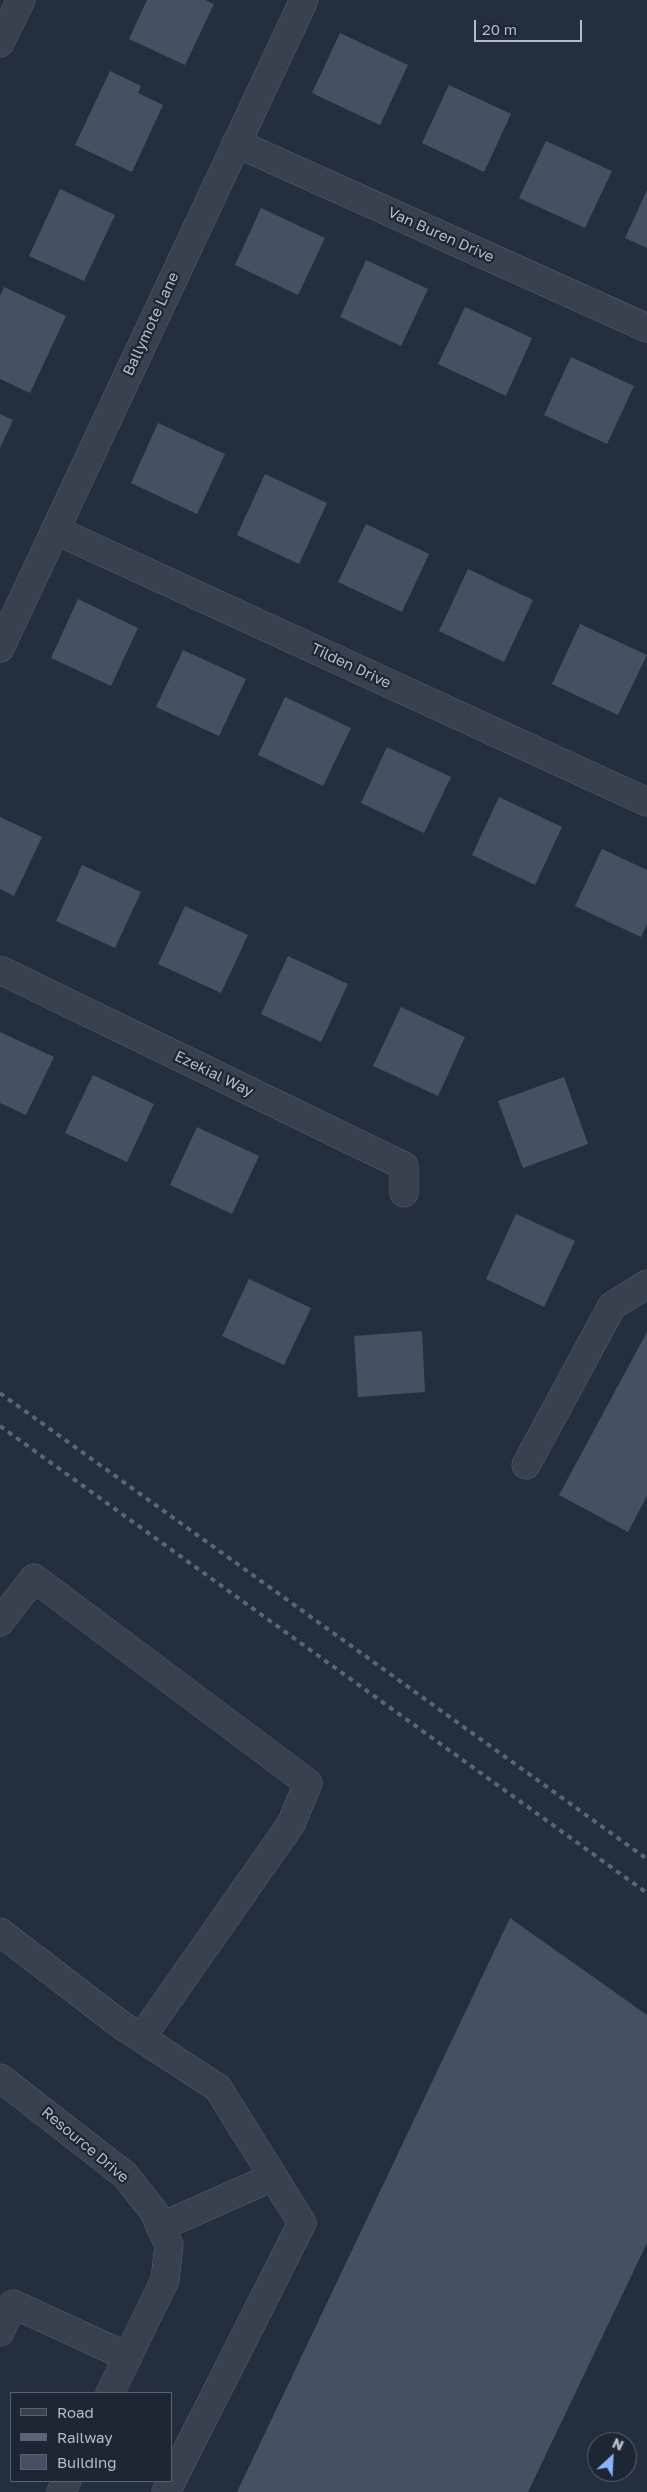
<!DOCTYPE html>
<html>
<head>
<meta charset="utf-8">
<style>
	body { margin:0 }
	#map { position:relative; width:647px; height:2492px; overflow:hidden; background:#242f3e; font-family:"Golos Text",sans-serif }
	canvas { display:block }
	.legend { position:absolute; left:10px; top:2392px; width:162px; height:90px; box-sizing:border-box; background:#1d2633; border:1px solid #59626f; margin:0; padding:6px 9px; list-style:none; font-size:15px; color:#b4bcc9 }
	.legend li { display:flex; align-items:center; gap:10px; height:25px }
	.legend b { width:25px; border:1px solid #59626f }
	.north { position:absolute; left:587px; top:2432px; width:50px; height:50px; box-sizing:border-box; background:#1d2633; border:1px solid #59626f; border-radius:50%; rotate:25deg; font-size:14px; font-weight:700; line-height:20px; text-align:center; color:#b4bcc9 }
	.north::after { content:''; display:block; margin:auto; width:18px; height:22px; background:#8ab4f8; clip-path:polygon(50% 0,100% 100%,50% 72%,0 100%) }
	.scale { position:absolute; left:474px; top:20px; width:108px; height:22px; box-sizing:border-box; border:2px solid #b4bcc9; border-top:0; padding-left:6px; font-size:15px; line-height:18px; white-space:nowrap; color:#b4bcc9; -webkit-text-stroke:4px #1d2633; paint-order:stroke }
</style>
</head>
<body>
<div id="map">
<canvas width="647" height="2492"></canvas>
<ul class="legend">
<li><b style="height:6px;background:#38414e"></b>Road</li>
<li><b style="height:6px;background:#5a6575"></b>Railway</li>
<li><b style="height:14px;background:#455162"></b>Building</li>
</ul>
<div class="north">N</div>
<div class="scale">20 m</div>
</div>
<script>
const c = document.querySelector('canvas').getContext('2d');
c.lineJoin = 'round';
function paint(path, color) {
  c.fillStyle = color;
  c.fill(path, 'evenodd');
}
function shape(rows) {
  const path = new Path2D();
  for (const r of rows) {
    path.moveTo(r[0], r[1]);
    for (let i = 2; i < r.length; i += 2) path.lineTo(r[i], r[i + 1]);
  }
  return path;
}
function stroke(path, color, width, dash) {
  c.strokeStyle = color;
  c.lineWidth = width;
  c.lineCap = dash ? 'butt' : 'round';
  c.setLineDash(dash || []);
  c.stroke(path);
}
function label(font, color, halo, rows, align = 'center') {
  c.font = font + ' "Golos Text",sans-serif';
  c.lineWidth = 4.5;
  c.setLineDash([]);
  c.textBaseline = 'middle';
  c.strokeStyle = halo;
  c.fillStyle = color;
  for (const [text, x, y, turn = 0] of rows) {
    c.save();
    c.translate(x, y);
    c.rotate((+turn || 0) * Math.PI / 180);
    c.textAlign = isNaN(turn) ? turn : align;
    if (halo) c.strokeText(text, 0, 0);
    c.fillText(text, 0, 0);
    c.restore();
  }
}
paint(shape([
	[147,0,205,0,214,4,185,65,129,39],
	[340,33,408,65,380,125,312,93],
	[110,71,141,86,138,93,163,105,132,172,75,145],
	[449,85,511,114,484,172,422,143],
	[546,141,612,171,585,228,519,198],
	[60,189,115,215,84,281,29,256],
	[647,190,647,248,625,238],
	[261,208,325,238,298,295,235,265],
	[366,260,428,289,401,346,340,317],
	[4,287,66,316,30,393,0,379,0,296],
	[465,307,532,338,506,396,438,364],
	[571,357,634,386,607,444,544,415],
	[0,414,13,420,0,448],
	[158,423,225,454,197,514,131,483],
	[265,474,327,503,299,564,237,535],
	[366,524,429,554,402,612,338,582],
	[468,569,533,600,504,662,439,631],
	[78,599,138,628,111,686,51,658],
	[580,624,647,655,618,715,552,684],
	[183,650,246,679,219,736,156,707],
	[285,697,351,728,323,786,258,755],
	[387,747,451,777,424,833,361,803],
	[499,797,562,827,535,885,472,855],
	[0,817,42,837,14,896,0,889],
	[602,849,647,870,647,924,641,937,575,906],
	[82,865,141,892,115,948,56,921],
	[185,906,248,935,221,993,158,964],
	[288,956,348,984,321,1042,261,1014],
	[401,1007,465,1037,438,1096,373,1066],
	[0,1032,54,1057,26,1115,0,1103],
	[93,1075,154,1104,127,1162,65,1133],
	[564,1077,588,1144,523,1168,498,1101],
	[197,1127,259,1156,232,1214,170,1185],
	[516,1214,575,1241,544,1307,486,1279],
	[249,1279,311,1308,284,1365,222,1336],
	[422,1331,425,1392,358,1397,354,1336],
	[647,1332,647,1496,628,1532,559,1495],
	[510,1918,647,2015,647,2243,528,2492,237,2492]
]), '#455162');
const minor = shape([
	[0,43,21,0],
	[236,143,647,328],
	[55,530,647,802],
	[0,648,304,0],
	[0,970,404,1166,404,1193],
	[526,1465,612,1306,647,1284],
	[0,1622,34,1578,308,1783,291,1824,141,2038],
	[0,1932,120,2024,218,2088,302,2223,166,2492],
	[0,2078,125,2175,154,2212,169,2245,165,2280,110,2393],
	[160,2227,273,2177],
	[0,2332,13,2304,128,2357],
	[61,2492,67,2481]
]);
stroke(minor, '#565f6c', 29);
stroke(minor, '#38414e', 28);
stroke(shape([
	[0,1393,647,1859],
	[0,1426,647,1893]
]), '#5a6575', 4, [5, 5]);
label('15px', '#b4bcc9', '#1d2633', [
	["Van Buren Drive",441,235,24],
	["Ballymote Lane",151,324,-65],
	["Tilden Drive",351,666,25],
	["Ezekial Way",214,1074,26],
	["Resource Drive",85,2145,40]
]);
</script>
</body>
</html>
